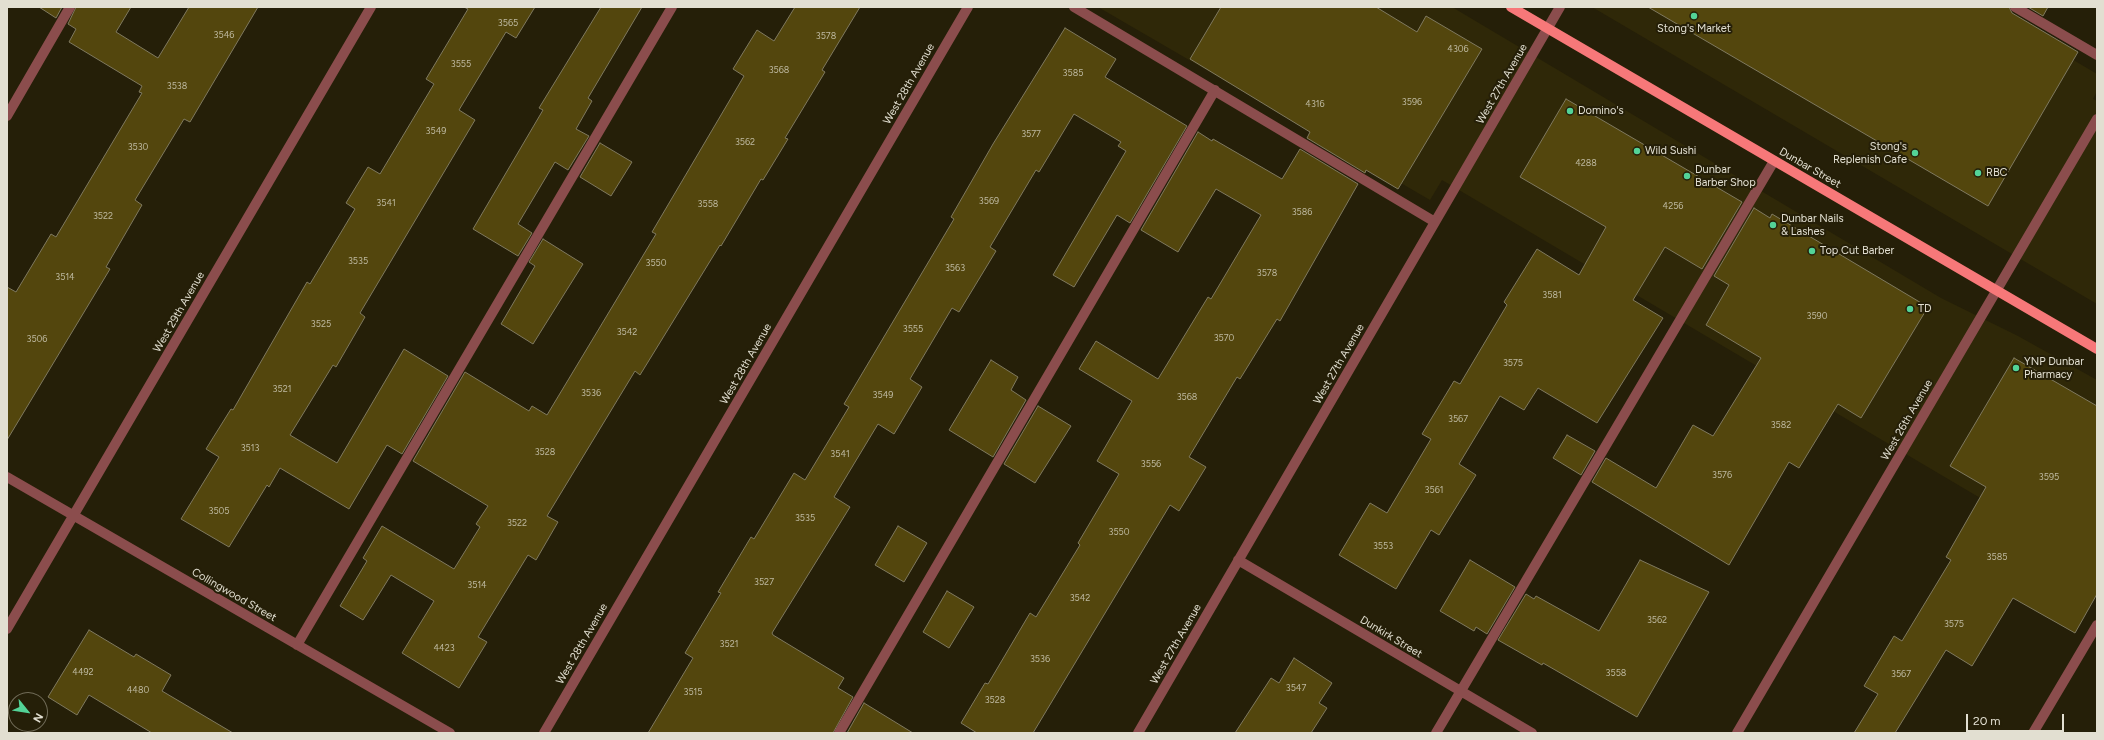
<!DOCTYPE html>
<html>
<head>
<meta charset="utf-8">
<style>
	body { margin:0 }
	#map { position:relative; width:2104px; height:740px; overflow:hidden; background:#251f08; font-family:Figtree,sans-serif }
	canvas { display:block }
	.frame { position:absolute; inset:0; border:8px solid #e2dfd1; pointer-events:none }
	.north { position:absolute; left:8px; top:692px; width:40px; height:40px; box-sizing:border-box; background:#251f08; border:1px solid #716c58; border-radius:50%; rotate:120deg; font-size:11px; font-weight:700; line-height:16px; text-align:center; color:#e2dfd1 }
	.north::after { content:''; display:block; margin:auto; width:14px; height:18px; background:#53d397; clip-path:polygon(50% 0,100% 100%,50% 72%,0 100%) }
	.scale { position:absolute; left:1966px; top:714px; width:98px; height:18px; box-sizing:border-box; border:2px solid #e2dfd1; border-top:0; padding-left:5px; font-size:12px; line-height:14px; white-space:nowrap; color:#e2dfd1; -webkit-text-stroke:3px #251f08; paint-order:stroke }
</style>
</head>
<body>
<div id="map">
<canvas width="2104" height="740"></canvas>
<div class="frame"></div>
<div class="north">N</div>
<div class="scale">20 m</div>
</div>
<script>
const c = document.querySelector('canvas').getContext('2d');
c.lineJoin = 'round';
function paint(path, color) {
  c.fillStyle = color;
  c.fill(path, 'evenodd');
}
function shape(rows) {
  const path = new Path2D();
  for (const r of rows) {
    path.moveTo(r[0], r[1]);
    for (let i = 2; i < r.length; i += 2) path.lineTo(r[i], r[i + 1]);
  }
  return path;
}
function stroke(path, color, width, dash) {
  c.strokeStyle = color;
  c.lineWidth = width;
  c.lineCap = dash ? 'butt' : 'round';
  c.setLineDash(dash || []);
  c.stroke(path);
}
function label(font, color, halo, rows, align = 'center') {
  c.font = font + ' Figtree,sans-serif';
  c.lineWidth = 4;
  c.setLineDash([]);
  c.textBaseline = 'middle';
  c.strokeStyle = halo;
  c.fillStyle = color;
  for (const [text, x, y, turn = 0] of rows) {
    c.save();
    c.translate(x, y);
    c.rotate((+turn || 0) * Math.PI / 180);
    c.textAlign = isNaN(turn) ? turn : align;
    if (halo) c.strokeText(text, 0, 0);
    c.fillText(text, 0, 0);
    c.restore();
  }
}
paint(shape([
	[1098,7,1452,7,1941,298,2018,336,2097,380,2097,567,1442,180,1430,200],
	[1592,7,1984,7,2097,74,2097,91,2093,99,2097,101,2097,304]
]), '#2f2808');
const building = shape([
	[39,7,62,7,56,18,39,7],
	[76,7,131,7,116,32,158,58,189,7,258,7,190,122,184,119,135,200,142,205,106,267,110,269,7,440,7,287,16,292,51,234,56,237,142,93,139,92,142,86,69,42,76,29,68,24,76,7],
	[464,7,535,7,516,38,506,32,459,110,475,120,360,313,365,317,336,367,333,365,290,435,337,463,404,349,448,376,402,454,387,445,349,509,280,468,269,487,267,485,229,547,181,519,219,457,206,449,231,409,233,410,307,282,310,284,355,209,346,203,368,167,380,174,434,84,426,79,468,9,464,7],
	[601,7,642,7,588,98,592,101,576,129,589,136,568,170,555,162,518,224,532,233,518,256,473,229,543,110,539,108,601,7],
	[795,7,860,7,822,70,825,72,785,138,788,139,763,180,761,179,721,246,720,245,640,375,635,371,547,516,558,522,536,560,528,555,478,637,487,642,459,688,402,653,434,601,391,575,363,620,340,606,367,561,363,558,382,526,454,569,480,527,476,524,488,506,413,461,465,372,529,411,532,406,547,415,656,234,652,232,744,76,733,69,757,30,774,41,795,7],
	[1221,7,1376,7,1417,32,1426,16,1482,49,1398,189,1366,170,1365,173,1307,138,1310,132,1190,59,1221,7],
	[1648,7,2009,7,2012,13,2078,52,1988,206,1648,7],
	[2028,7,2048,7,2043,16,2028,7],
	[1065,28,1116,59,1105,77,1187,126,1130,223,1117,215,1074,287,1053,275,1126,151,1118,146,1121,142,1074,114,1039,172,1036,170,990,247,996,251,959,312,952,308,910,379,922,387,894,434,878,424,834,497,850,507,772,633,773,635,844,678,838,688,853,697,833,733,648,733,693,658,685,653,721,593,718,592,751,537,754,539,794,473,805,480,849,407,844,404,954,219,951,217,993,144,1065,28],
	[1566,99,1742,202,1702,269,1665,247,1633,300,1663,318,1597,423,1538,388,1524,410,1500,396,1459,464,1476,475,1439,535,1431,530,1396,589,1339,555,1370,503,1387,513,1431,439,1422,434,1454,381,1460,384,1507,305,1504,302,1537,249,1579,275,1606,227,1520,177,1566,99],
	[1198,132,1212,141,1213,139,1282,179,1300,149,1358,184,1280,321,1277,319,1240,379,1237,377,1189,457,1206,467,1179,511,1170,505,1033,733,977,733,961,723,985,683,988,684,1030,613,1036,617,1080,545,1078,543,1119,474,1097,461,1132,401,1079,369,1096,341,1158,379,1208,297,1211,299,1261,215,1216,189,1178,252,1141,230,1198,132],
	[600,143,632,162,611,196,580,177,600,143],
	[1754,208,1770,218,1772,214,1928,307,1861,418,1838,404,1799,468,1789,462,1729,565,1592,482,1606,458,1656,488,1693,425,1713,436,1761,358,1706,325,1729,285,1714,276,1754,208],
	[543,239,583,264,533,344,501,324,535,266,529,262,543,239],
	[2014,358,2097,406,2097,594,2075,633,2013,598,1972,666,1946,650,1895,733,1854,733,1878,694,1864,686,1894,636,1902,641,1951,560,1946,557,1986,487,1950,466,2014,358],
	[991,360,1018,377,1011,390,1026,400,993,457,949,430,991,360],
	[1038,406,1071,426,1035,483,1004,464,1038,406],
	[1567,435,1595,451,1581,475,1553,458,1567,435],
	[898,526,927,543,904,582,875,565,898,526],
	[1470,560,1515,587,1487,634,1476,627,1474,631,1440,611,1470,560],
	[1640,560,1709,592,1637,717,1543,663,1542,665,1498,640,1526,594,1534,599,1536,596,1599,631,1640,560],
	[947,591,974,607,949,648,923,632,947,591],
	[89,630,134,657,136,654,171,675,162,691,233,733,152,733,89,695,77,715,48,697,89,630],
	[1294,658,1332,683,1319,703,1327,708,1311,733,1235,733,1271,678,1279,683,1294,658],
	[864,703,913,733,847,733,864,703]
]);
paint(building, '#53460d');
stroke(building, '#7f795f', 1);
stroke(shape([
	[1074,7,1435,222],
	[2015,7,2097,55],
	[7,116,70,7],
	[7,477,450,733],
	[1238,560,1532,733],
	[7,629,371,7],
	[297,645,672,7],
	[544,733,968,7],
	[839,733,1215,90],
	[1138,733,1560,7],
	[1436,733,1774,161],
	[1737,733,2097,119],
	[2033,733,2097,625]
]), '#8b4d4d', 10);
stroke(shape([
	[1511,7,2097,349]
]), '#f77879', 10);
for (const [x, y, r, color] of [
	[1694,16,4,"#53d397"],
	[1570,111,4,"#53d397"],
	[1637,151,4,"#53d397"],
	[1915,153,4,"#53d397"],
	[1978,173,4,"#53d397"],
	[1687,176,4,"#53d397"],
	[1773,225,4,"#53d397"],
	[1812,251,4,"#53d397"],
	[1910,309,4,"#53d397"],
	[2016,368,4,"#53d397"]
]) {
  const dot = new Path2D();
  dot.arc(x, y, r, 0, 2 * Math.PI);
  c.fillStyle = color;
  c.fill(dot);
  stroke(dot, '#251f08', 1.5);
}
label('9px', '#beb9a0', null, [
	["3565",508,23],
	["3546",224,35],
	["3578",826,36],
	["4306",1458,49],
	["3555",461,64],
	["3568",779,70],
	["3585",1073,73],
	["3538",177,86],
	["3596",1412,102],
	["4316",1315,104],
	["3549",436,131],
	["3577",1031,134],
	["3562",745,142],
	["3530",138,147],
	["4288",1586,163],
	["3569",989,201],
	["3541",386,203],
	["3558",708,204],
	["4256",1673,206],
	["3586",1302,212],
	["3522",103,216],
	["3535",358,261],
	["3550",656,263],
	["3563",955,268],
	["3578",1267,273],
	["3514",65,277],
	["3581",1552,295],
	["3590",1817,316],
	["3525",321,324],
	["3555",913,329],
	["3542",627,332],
	["3570",1224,338],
	["3506",37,339],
	["3575",1513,363],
	["3521",282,389],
	["3536",591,393],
	["3549",883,395],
	["3568",1187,397],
	["3567",1458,419],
	["3582",1781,425],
	["3513",250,448],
	["3528",545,452],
	["3541",840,454],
	["3556",1151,464],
	["3576",1722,475],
	["3595",2049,477],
	["3561",1434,490],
	["3505",219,511],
	["3535",805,518],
	["3522",517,523],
	["3550",1119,532],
	["3553",1383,546],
	["3585",1997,557],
	["3527",764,582],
	["3514",477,585],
	["3542",1080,598],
	["3562",1657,620],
	["3575",1954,624],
	["3521",729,644],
	["4423",444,648],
	["3536",1040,659],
	["4492",83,672],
	["3558",1616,673],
	["3567",1901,674],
	["3547",1296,688],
	["4480",138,690],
	["3515",693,692],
	["3528",995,700]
]);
label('11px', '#e2dfd1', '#251f08', [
	["Stong's Market",1694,29,"center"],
	["Domino's",1578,111],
	["Stong's",1907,147,"right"],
	["Replenish Cafe",1907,160,"right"],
	["Wild Sushi",1645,151],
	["Dunbar",1695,170],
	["Barber Shop",1695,183],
	["RBC",1986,173],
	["Dunbar Nails",1781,219],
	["& Lashes",1781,232],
	["Top Cut Barber",1820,251],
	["TD",1918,309],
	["YNP Dunbar",2024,362],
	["Pharmacy",2024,375]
], 'left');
label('11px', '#e2dfd1', '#251f08', [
	["West 28th Avenue",909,84,-60],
	["West 27th Avenue",1502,84,-60],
	["Dunbar Street",1810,168,30],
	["West 29th Avenue",179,312,-60],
	["West 28th Avenue",746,364,-60],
	["West 27th Avenue",1339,364,-60],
	["West 26th Avenue",1907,420,-60],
	["Collingwood Street",234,595,30],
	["Dunkirk Street",1391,637,31],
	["West 28th Avenue",582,644,-60],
	["West 27th Avenue",1176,644,-60]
]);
</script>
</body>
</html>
